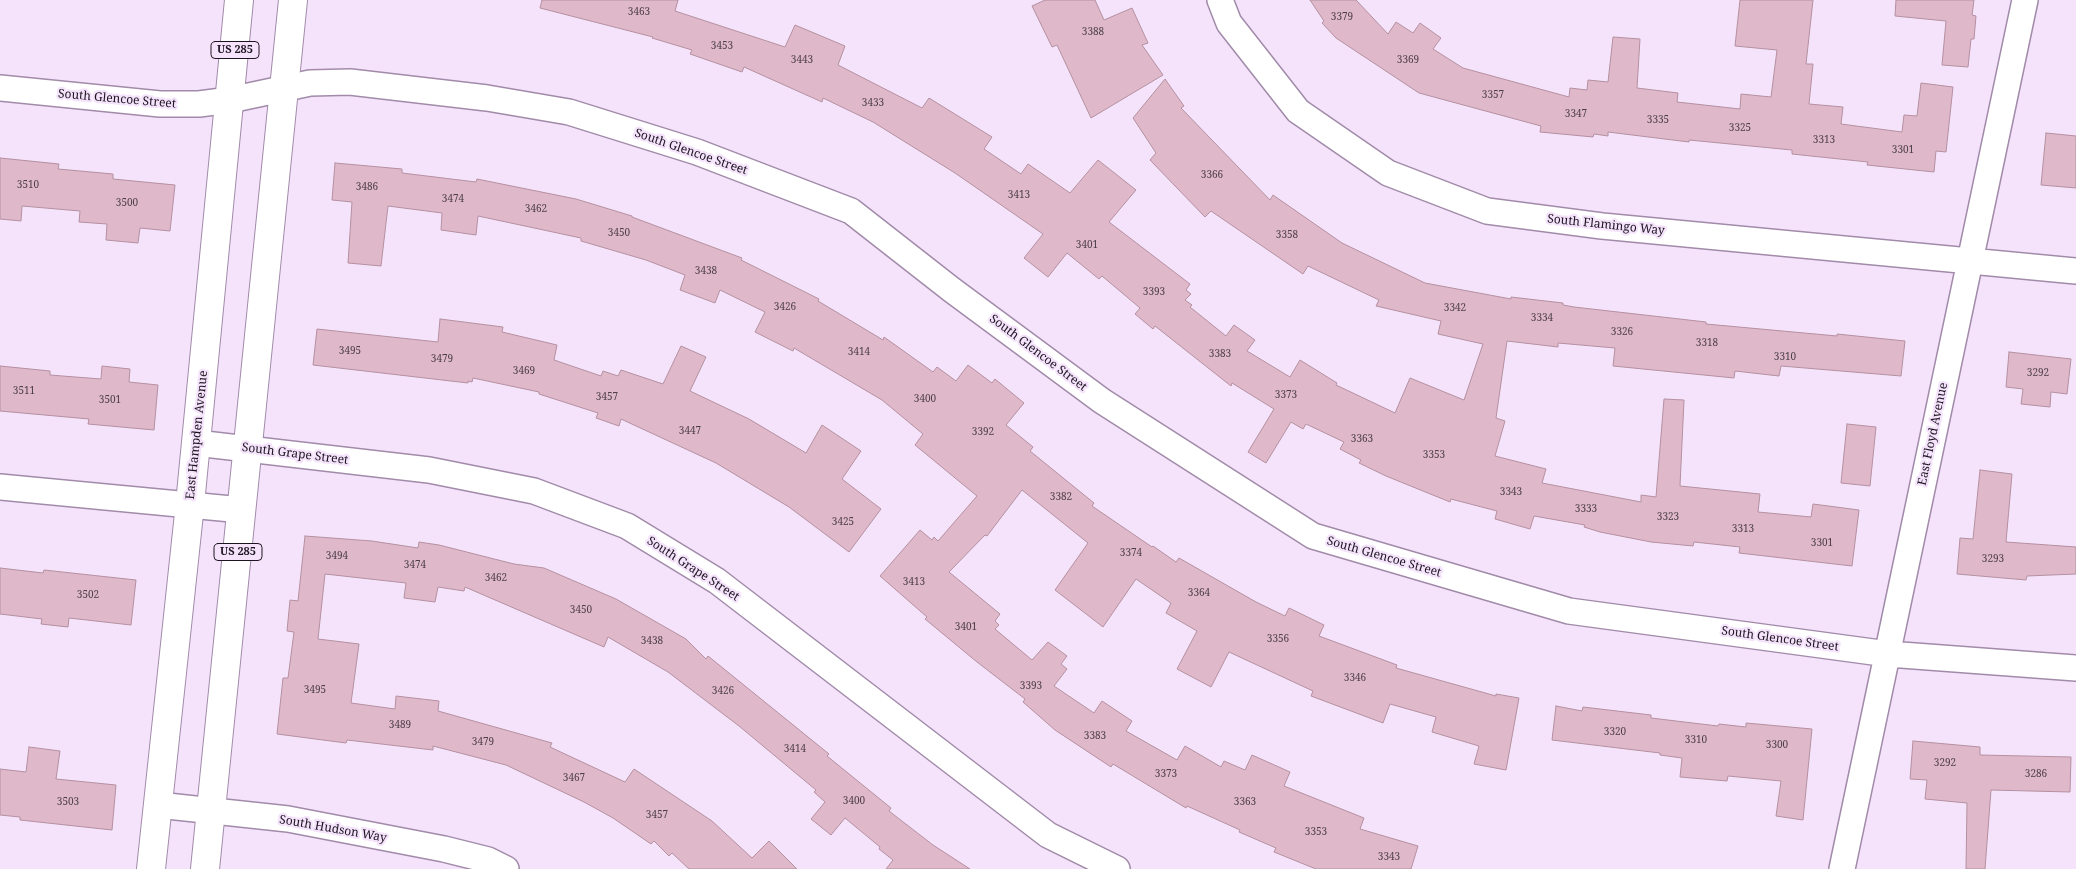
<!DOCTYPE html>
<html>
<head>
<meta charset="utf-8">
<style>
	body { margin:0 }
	canvas { display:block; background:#f5e3fc }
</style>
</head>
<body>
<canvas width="2076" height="869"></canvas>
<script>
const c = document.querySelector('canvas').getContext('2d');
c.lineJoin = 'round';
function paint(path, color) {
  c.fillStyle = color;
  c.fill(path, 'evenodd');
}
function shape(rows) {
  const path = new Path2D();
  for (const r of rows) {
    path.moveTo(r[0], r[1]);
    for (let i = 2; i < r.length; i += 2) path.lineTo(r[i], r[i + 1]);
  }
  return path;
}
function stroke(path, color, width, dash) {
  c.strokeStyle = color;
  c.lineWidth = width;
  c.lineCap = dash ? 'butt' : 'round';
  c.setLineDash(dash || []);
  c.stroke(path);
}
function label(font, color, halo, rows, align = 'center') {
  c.font = font + ' "Noto Serif",serif';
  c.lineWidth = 4.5;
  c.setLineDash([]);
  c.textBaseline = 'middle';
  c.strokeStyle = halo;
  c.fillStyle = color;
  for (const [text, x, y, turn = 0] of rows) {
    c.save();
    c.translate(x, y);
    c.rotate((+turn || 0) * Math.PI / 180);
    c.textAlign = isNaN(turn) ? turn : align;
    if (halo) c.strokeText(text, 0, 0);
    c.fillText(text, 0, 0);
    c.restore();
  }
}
const building = shape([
	[542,0,678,0,675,11,785,47,795,25,845,46,838,65,922,108,929,98,992,137,984,149,1021,174,1028,164,1070,193,1098,160,1136,190,1109,222,1190,284,1186,290,1191,294,1185,300,1192,305,1190,307,1226,336,1234,325,1255,340,1247,351,1290,377,1300,360,1337,383,1336,385,1395,413,1410,378,1464,400,1483,344,1438,334,1441,321,1376,306,1379,300,1308,266,1303,274,1211,211,1205,217,1150,160,1156,153,1133,118,1165,79,1184,106,1181,108,1270,200,1273,195,1342,243,1425,283,1511,299,1511,297,1563,303,1563,305,1574,307,1706,322,1706,324,1837,336,1837,334,1905,341,1901,376,1781,366,1779,376,1735,371,1734,378,1613,366,1615,348,1558,343,1558,347,1507,341,1496,418,1505,421,1495,456,1546,469,1542,483,1641,502,1641,495,1656,497,1664,399,1684,400,1680,486,1760,494,1758,512,1811,517,1813,504,1859,510,1852,566,1739,553,1740,547,1694,542,1693,546,1651,542,1600,532,1584,527,1585,525,1534,516,1530,529,1495,519,1497,511,1451,499,1450,502,1386,476,1359,463,1361,460,1340,449,1344,442,1306,424,1303,429,1291,422,1266,463,1248,452,1274,409,1232,383,1231,386,1155,326,1153,329,1135,314,1140,308,1102,276,1099,279,1067,253,1048,277,1024,258,1043,234,955,173,873,122,823,98,822,102,744,67,742,72,690,54,692,50,652,38,653,37,540,8,542,0],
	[1045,0,1095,0,1104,20,1132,8,1148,43,1142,45,1163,75,1091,118,1057,45,1052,47,1032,6,1045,0],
	[1310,0,1356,0,1388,34,1396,22,1413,33,1420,23,1441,38,1433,49,1463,68,1569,97,1570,88,1587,90,1588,80,1608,82,1613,37,1640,39,1637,88,1678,93,1677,102,1740,109,1741,94,1771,97,1777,50,1735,46,1740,0,1813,0,1806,64,1813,64,1809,104,1843,107,1841,124,1902,132,1904,115,1917,116,1921,83,1953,87,1946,152,1936,151,1934,172,1867,165,1868,162,1792,154,1792,150,1689,140,1689,142,1608,132,1608,136,1594,134,1593,137,1540,132,1541,126,1419,93,1336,38,1322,23,1324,21,1310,0],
	[1896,0,1974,0,1972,15,1976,16,1974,39,1971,39,1968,67,1942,65,1946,21,1895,16,1896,0],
	[2046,133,2076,136,2076,188,2041,185,2046,133],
	[0,158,59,164,58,169,113,174,113,179,175,185,170,231,140,228,138,243,106,240,107,224,79,222,80,211,22,206,21,221,0,219,0,158],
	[335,163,402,169,402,173,476,182,477,179,576,199,632,216,632,217,742,258,741,260,819,299,818,301,883,340,884,337,933,372,937,367,956,381,968,365,992,383,995,379,1024,403,1006,425,1033,447,1030,451,1094,503,1092,506,1152,547,1153,546,1176,562,1179,558,1256,602,1285,616,1289,608,1324,625,1319,636,1397,665,1396,668,1496,696,1496,694,1519,698,1506,770,1474,764,1479,746,1432,732,1436,717,1390,704,1383,723,1311,696,1313,691,1229,652,1211,687,1177,669,1197,631,1166,613,1171,603,1136,579,1103,627,1055,590,1088,543,1022,490,987,536,985,535,949,572,1000,614,995,621,999,625,995,629,1032,660,1048,642,1067,656,1061,664,1067,669,1054,686,1094,713,1102,701,1132,721,1126,731,1177,760,1185,746,1221,767,1224,761,1245,770,1252,755,1290,772,1284,786,1364,818,1360,829,1418,846,1411,869,1316,869,1274,852,1276,848,1239,832,1240,830,1187,806,1186,808,1113,764,1111,767,1055,730,1023,702,1025,699,977,662,925,619,927,617,880,576,920,530,932,540,934,537,938,541,977,496,915,445,923,434,882,400,794,348,793,351,755,332,765,312,720,290,715,303,680,290,685,275,646,260,581,241,581,238,478,216,476,235,441,230,442,213,388,206,381,266,348,263,352,202,332,200,335,163],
	[440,319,503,327,502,332,557,345,554,360,601,376,603,371,618,376,621,370,663,384,681,346,706,357,690,391,749,419,806,453,822,425,861,451,842,479,881,509,849,552,789,507,716,463,621,419,619,426,596,418,598,413,539,394,539,392,473,378,472,382,468,381,468,383,313,365,317,329,438,342,440,319],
	[2009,352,2071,359,2067,394,2051,392,2050,407,2021,404,2023,389,2006,387,2009,352],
	[0,366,50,371,50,375,101,379,102,366,130,369,129,382,158,385,154,430,88,424,89,419,0,411,0,366],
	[1847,424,1876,427,1870,486,1841,483,1847,424],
	[1980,470,2012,474,2006,542,2076,547,2076,574,2027,576,2026,580,1957,574,1960,538,1973,539,1980,470],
	[305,536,372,541,418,548,419,542,439,545,514,564,544,568,616,599,686,639,706,659,708,656,829,754,827,756,891,808,889,811,933,845,970,869,886,869,893,860,879,849,880,847,845,818,831,835,811,819,825,802,814,792,816,790,739,726,668,672,608,637,604,647,465,587,464,591,438,587,435,602,404,598,406,583,325,574,318,639,359,644,351,703,395,709,396,696,439,701,438,711,552,743,550,747,625,782,634,769,712,821,752,858,769,841,797,869,689,869,672,853,669,856,654,841,651,844,613,818,584,802,506,765,433,746,433,750,347,740,346,743,277,734,283,678,288,678,294,632,287,631,290,600,298,601,305,536],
	[0,568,43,573,44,570,136,580,131,625,69,618,68,627,41,624,42,619,0,614,0,568],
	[1556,706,1582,711,1583,707,1651,715,1651,718,1718,726,1719,724,1746,727,1746,723,1812,729,1803,820,1776,816,1781,781,1728,776,1727,781,1680,777,1682,758,1660,755,1660,753,1552,740,1556,706],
	[1913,741,1980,747,1980,755,2071,757,2070,792,1991,790,1985,869,1966,869,1967,803,1925,799,1927,780,1910,779,1913,741],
	[29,747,60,751,56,779,116,785,112,830,20,820,20,817,0,815,0,769,26,772,29,747]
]);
paint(building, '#dfb9ca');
stroke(building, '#b490a0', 1);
const street = shape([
	[1220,0,1229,23,1298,111,1388,173,1487,211,1602,226,2076,271],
	[0,88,160,104,199,104,230,100,310,83,350,82,487,98,569,112,697,152,851,211,952,290,1102,401,1313,536,1569,611,1888,654,2076,668],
	[196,443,429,470,534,491,627,526,717,581,1048,835,1117,869],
	[0,487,242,510],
	[158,805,288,819,444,849,488,860,506,869],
	[1842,869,2025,0]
]);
const highway = shape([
	[151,869,190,504,239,0],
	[205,869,293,0]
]);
stroke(street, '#a18ba9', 28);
stroke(highway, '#a18ba9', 30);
stroke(street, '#fff', 25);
stroke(highway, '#fff', 28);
label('10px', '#4d3d4a', null, [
	["3463",639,12],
	["3379",1342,17],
	["3388",1093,32],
	["3453",722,46],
	["3443",802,60],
	["3369",1408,60],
	["3357",1493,95],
	["3433",873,103],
	["3347",1576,114],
	["3335",1658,120],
	["3325",1740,128],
	["3313",1824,140],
	["3301",1903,150],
	["3366",1212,175],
	["3510",28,185],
	["3486",367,187],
	["3413",1019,195],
	["3474",453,199],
	["3500",127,203],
	["3462",536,209],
	["3450",619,233],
	["3358",1287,235],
	["3401",1087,245],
	["3438",706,271],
	["3393",1154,292],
	["3426",785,307],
	["3342",1455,308],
	["3334",1542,318],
	["3326",1622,332],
	["3318",1707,343],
	["3495",350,351],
	["3414",859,352],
	["3383",1220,354],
	["3310",1785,357],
	["3479",442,359],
	["3469",524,371],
	["3292",2038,373],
	["3511",24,391],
	["3373",1286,395],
	["3457",607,397],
	["3400",925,399],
	["3501",110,400],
	["3447",690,431],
	["3392",983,432],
	["3363",1362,439],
	["3353",1434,455],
	["3343",1511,492],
	["3382",1061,497],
	["3333",1586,509],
	["3323",1668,517],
	["3425",843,522],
	["3313",1743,529],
	["3301",1822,543],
	["3374",1131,553],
	["3494",337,556],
	["3293",1993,559],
	["3474",415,565],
	["3462",496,578],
	["3413",914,582],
	["3364",1199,593],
	["3502",88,595],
	["3450",581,610],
	["3401",966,627],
	["3356",1278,639],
	["3438",652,641],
	["3346",1355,678],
	["3393",1031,686],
	["3495",315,690],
	["3426",723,691],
	["3489",400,725],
	["3320",1615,732],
	["3383",1095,736],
	["3310",1696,740],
	["3479",483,742],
	["3300",1777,745],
	["3414",795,749],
	["3292",1945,763],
	["3373",1166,774],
	["3286",2036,774],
	["3467",574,778],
	["3400",854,801],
	["3503",68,802],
	["3363",1245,802],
	["3457",657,815],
	["3353",1316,832],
	["3343",1389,857]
]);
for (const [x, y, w] of [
	[235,50,48],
	[238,552,48]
]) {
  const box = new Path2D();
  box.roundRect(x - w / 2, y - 8.5, w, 17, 4);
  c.fillStyle = '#f5e3fc';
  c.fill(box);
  stroke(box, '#1c141f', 1);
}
label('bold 11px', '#1c141f', null, [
	["US 285",235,50],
	["US 285",238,552]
]);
label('12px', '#1c141f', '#f5e3fc', [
	["South Glencoe Street",117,99,5],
	["South Glencoe Street",691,152,19],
	["South Flamingo Way",1606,225,6],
	["South Glencoe Street",1038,353,37],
	["East Floyd Avenue",1933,434,-78],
	["East Hampden Avenue",197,435,-84],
	["South Grape Street",295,454,7],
	["South Glencoe Street",1384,557,16],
	["South Grape Street",693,569,33],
	["South Glencoe Street",1780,639,8],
	["South Hudson Way",333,829,10]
]);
</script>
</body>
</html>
